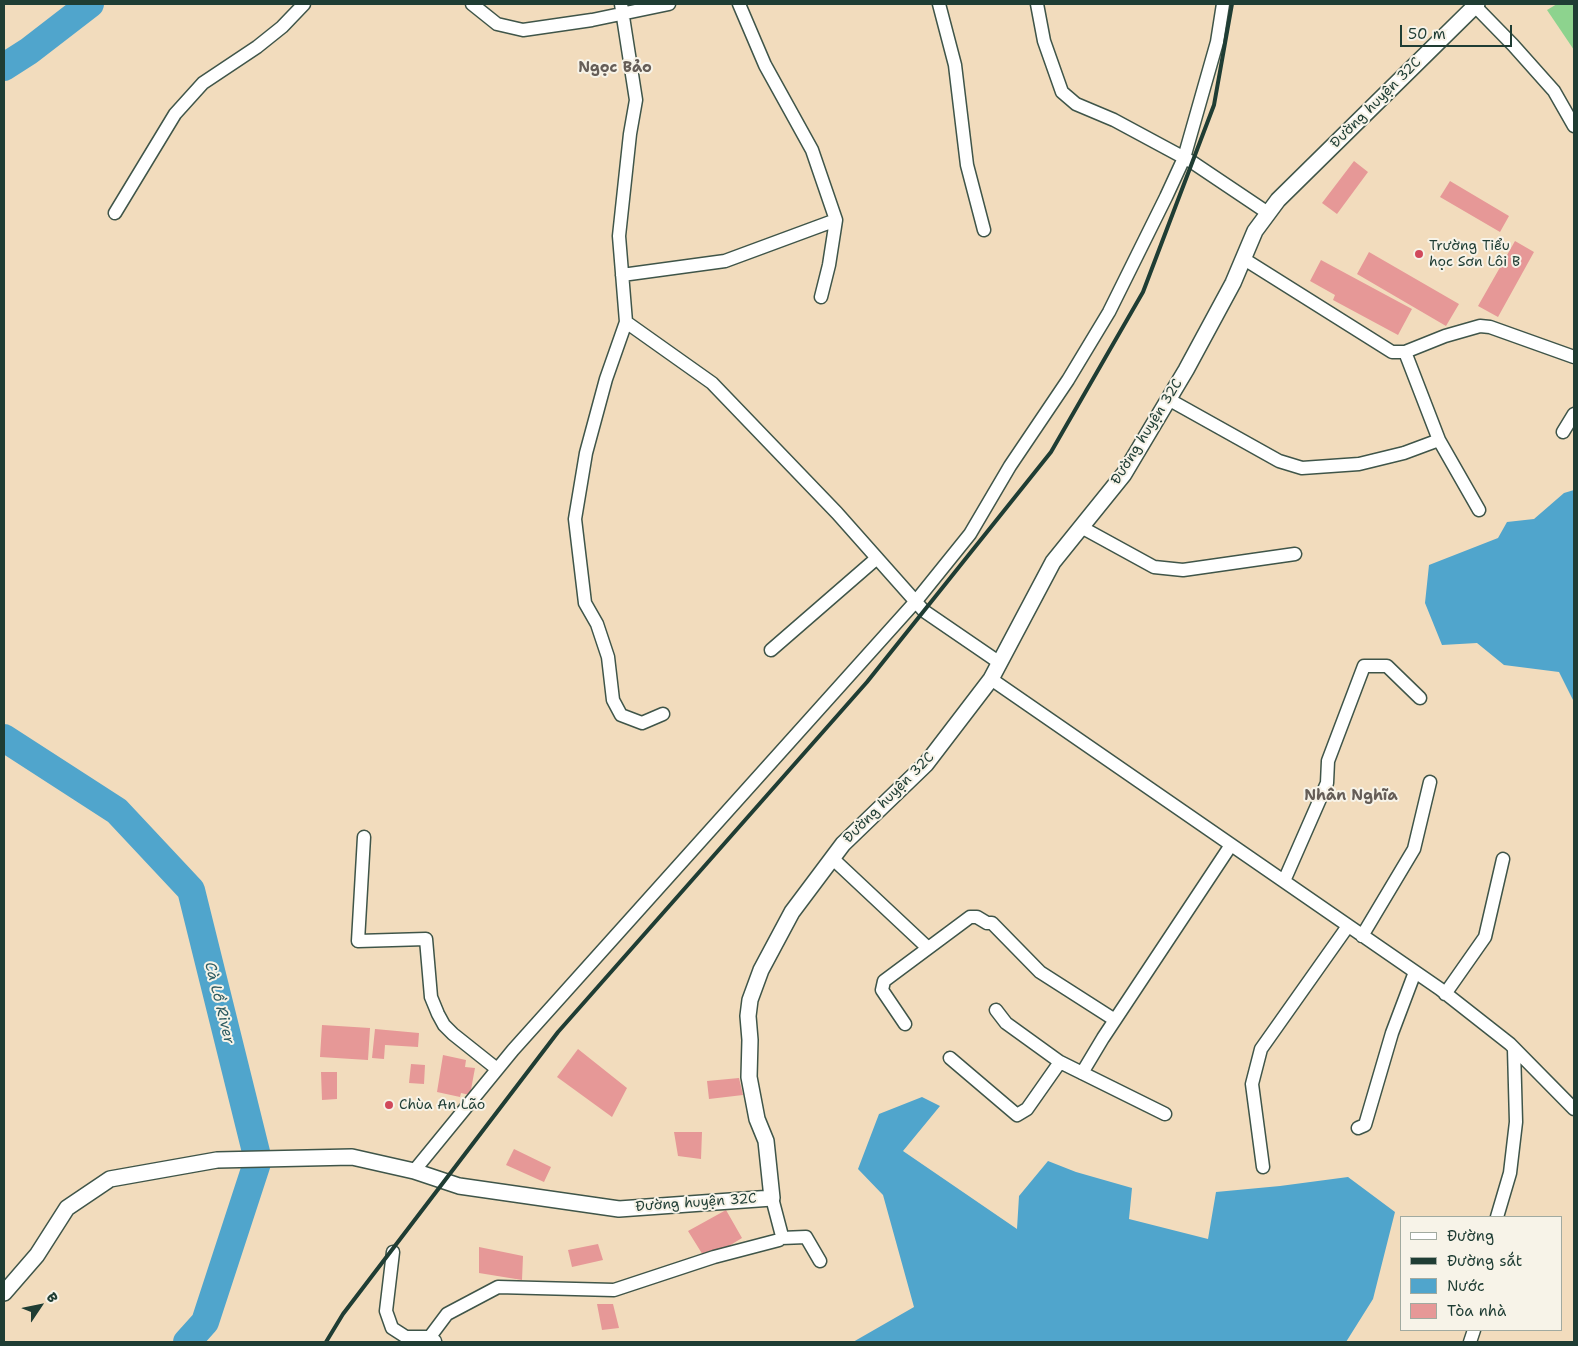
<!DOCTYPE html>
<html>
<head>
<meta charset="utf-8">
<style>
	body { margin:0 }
	#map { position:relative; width:1578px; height:1346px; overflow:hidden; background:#f2dcbd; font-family:"Shantell Sans",sans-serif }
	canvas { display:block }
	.frame { position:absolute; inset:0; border:5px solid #1f3d34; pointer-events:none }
	.legend { position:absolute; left:1400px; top:1216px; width:162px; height:115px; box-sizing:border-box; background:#f7f3e8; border:1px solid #a1aaa0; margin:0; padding:6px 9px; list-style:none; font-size:15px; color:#1f3d34 }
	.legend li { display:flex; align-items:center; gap:10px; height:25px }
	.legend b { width:25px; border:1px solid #a1aaa0 }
	.north { position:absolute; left:15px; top:1281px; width:50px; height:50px; -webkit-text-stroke:4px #f7f3e8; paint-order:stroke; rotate:56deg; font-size:14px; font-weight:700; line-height:20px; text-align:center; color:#1f3d34 }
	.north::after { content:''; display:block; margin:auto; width:18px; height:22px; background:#1f3d34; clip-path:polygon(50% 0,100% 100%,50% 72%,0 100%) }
	.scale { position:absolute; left:1400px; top:25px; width:112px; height:22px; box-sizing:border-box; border:2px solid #1f3d34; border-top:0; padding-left:6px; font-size:15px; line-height:18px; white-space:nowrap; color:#1f3d34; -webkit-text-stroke:4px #f7f3e8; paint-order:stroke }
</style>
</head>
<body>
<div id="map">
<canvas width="1578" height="1346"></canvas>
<div class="frame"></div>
<ul class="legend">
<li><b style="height:6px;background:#fff"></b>Đường</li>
<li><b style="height:6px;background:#1f3d34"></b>Đường sắt</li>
<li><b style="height:14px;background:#50a5cc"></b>Nước</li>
<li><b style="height:14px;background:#e69897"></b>Tòa nhà</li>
</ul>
<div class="north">B</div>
<div class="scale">50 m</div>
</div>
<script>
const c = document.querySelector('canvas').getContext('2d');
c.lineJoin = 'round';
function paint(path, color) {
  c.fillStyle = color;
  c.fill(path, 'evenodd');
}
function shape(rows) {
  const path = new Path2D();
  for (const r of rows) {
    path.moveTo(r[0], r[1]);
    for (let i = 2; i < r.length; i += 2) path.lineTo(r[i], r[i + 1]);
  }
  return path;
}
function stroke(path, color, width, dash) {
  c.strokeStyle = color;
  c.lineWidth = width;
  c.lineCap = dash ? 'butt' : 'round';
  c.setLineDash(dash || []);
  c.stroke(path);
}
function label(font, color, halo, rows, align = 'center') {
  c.font = font + ' "Shantell Sans",sans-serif';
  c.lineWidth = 4;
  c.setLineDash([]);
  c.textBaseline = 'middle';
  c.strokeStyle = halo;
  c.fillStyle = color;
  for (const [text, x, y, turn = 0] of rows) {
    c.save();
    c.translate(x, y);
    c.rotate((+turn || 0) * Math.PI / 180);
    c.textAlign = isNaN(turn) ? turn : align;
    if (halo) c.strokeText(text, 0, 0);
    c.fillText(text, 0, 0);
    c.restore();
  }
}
paint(shape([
	[1557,4,1574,4,1574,50,1547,10]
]), '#8dd38e');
paint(shape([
	[1574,490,1574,702,1559,672,1504,665,1477,643,1442,645,1425,603,1429,565,1498,538,1507,522,1534,519,1564,493],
	[922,1097,940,1106,903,1151,1017,1229,1019,1196,1048,1161,1076,1172,1132,1188,1129,1219,1208,1239,1216,1192,1280,1186,1348,1177,1395,1212,1373,1299,1346,1342,853,1342,914,1307,883,1195,858,1169,879,1114]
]), '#50a5cc');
stroke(shape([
	[4,67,29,51,90,4],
	[4,738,117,811,191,890,258,1160,205,1322,187,1342]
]), '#50a5cc', 28);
paint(shape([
	[1354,161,1368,172,1337,214,1322,203],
	[1450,181,1509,216,1500,232,1440,197],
	[1515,241,1534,252,1498,317,1478,306],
	[1369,252,1459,304,1446,326,1357,274],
	[1321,260,1412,309,1398,335,1333,300,1335,295,1310,281],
	[322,1025,370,1028,368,1060,320,1057],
	[375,1029,419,1033,418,1047,385,1045,384,1059,372,1058],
	[578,1049,627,1088,612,1117,557,1077],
	[443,1055,466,1060,465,1067,475,1068,470,1095,461,1093,460,1097,437,1092],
	[411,1064,425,1065,424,1084,409,1083],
	[321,1072,337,1072,337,1099,322,1100],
	[739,1078,743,1095,709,1099,707,1081],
	[674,1132,702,1132,701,1159,678,1156],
	[514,1149,551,1167,544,1182,506,1165],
	[726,1210,742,1238,706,1260,688,1231],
	[598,1244,603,1260,572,1267,568,1250],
	[479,1247,523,1256,522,1280,479,1273],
	[597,1304,613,1304,619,1328,602,1330]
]), '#e69897');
const minor = shape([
	[472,4,497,24,523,30,592,20,669,4],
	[621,4,636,100,630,134,619,236,626,322,606,379,586,453,575,519,585,603,597,624,608,657,613,700,621,715,642,723,663,714],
	[739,4,765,65,812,150,836,220,829,265,821,297],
	[939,4,955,65,967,165,984,230],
	[1037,4,1044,41,1062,92,1076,104,1114,120,1192,162,1268,213],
	[1473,4,1513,45,1554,91,1574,126],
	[115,213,175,114,203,83,257,47,282,27,304,4],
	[1244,259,1392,352,1405,352,1445,336,1480,326,1490,327,1574,357],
	[622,275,725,261,836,220],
	[626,322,712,383,837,513,924,611,1000,663],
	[1405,352,1439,440,1479,510],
	[1168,399,1279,461,1302,468,1359,464,1404,453,1439,440],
	[1563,432,1574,414],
	[1081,527,1154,567,1183,570,1295,554],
	[771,650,877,558],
	[991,679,1440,989,1510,1044,1574,1109],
	[364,837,358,941,426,939,431,997,438,1014,444,1025,453,1034,497,1069],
	[832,858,928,948],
	[1284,881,1327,783,1328,761,1364,666,1387,666,1420,698],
	[1362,936,1414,849,1430,782],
	[1445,994,1485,937,1503,859],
	[996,1010,1006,1023,1060,1062,1165,1114],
	[905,1024,882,990,884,981,970,917,977,917,987,923,992,923,1040,972,1115,1020],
	[950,1058,1017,1115,1027,1109,1060,1062],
	[1082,1073,1103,1038,1231,845],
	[1358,1128,1365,1125,1392,1033,1415,972],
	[1263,1167,1252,1084,1261,1049,1348,926],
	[414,1171,513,1050,916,601,970,534,1010,466,1068,380,1109,312,1166,197,1184,158,1217,42,1223,4],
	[1497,1217,1510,1173,1516,1122,1514,1049],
	[781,1238,806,1237,820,1261],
	[393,1252,386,1311,392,1328,406,1337,430,1337,435,1341],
	[426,1342,447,1314,498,1287,614,1290,714,1257,779,1240,782,1236,772,1198],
	[1470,1342,1474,1330]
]);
const tertiary = shape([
	[4,1293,37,1255,67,1208,110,1179,217,1160,352,1157,414,1171,459,1186,619,1209,772,1198,766,1141,757,1119,749,1077,750,1040,748,1016,750,1000,761,970,792,912,843,844,926,764,991,679,1053,562,1124,474,1186,370,1233,283,1255,231,1278,200,1477,4]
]);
stroke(minor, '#3f5549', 15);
stroke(tertiary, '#3f5549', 18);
stroke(minor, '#fff', 12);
stroke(tertiary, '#fff', 15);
stroke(shape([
	[326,1342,343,1314,558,1032,867,682,1051,452,1143,292,1214,105,1232,4]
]), '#1f3d34', 4);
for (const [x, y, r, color] of [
	[1419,254,5,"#d1495b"],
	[389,1105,5,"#d1495b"]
]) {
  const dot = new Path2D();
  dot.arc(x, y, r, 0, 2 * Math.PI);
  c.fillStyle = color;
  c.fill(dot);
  stroke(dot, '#f7f3e8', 2);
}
label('14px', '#1f3d34', '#f7f3e8', [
	["Đường huyện 32C",1376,103,-45],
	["Đường huyện 32C",1147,432,-58],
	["Đường huyện 32C",889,798,-45],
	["Đường huyện 32C",696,1203,-4]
]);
label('14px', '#1f3d34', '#f7f3e8', [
	["Trường Tiểu",1429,246],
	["học Sơn Lôi B",1429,262],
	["Chùa An Lão",399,1105]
], 'left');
label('bold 15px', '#655d57', '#f7f3e8', [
	["Ngọc Bảo",615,68],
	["Nhân Nghĩa",1351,796]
]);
label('italic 15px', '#2e5c62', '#f7f3e8', [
	["Cà Lồ River",219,1003,76]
]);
</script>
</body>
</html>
